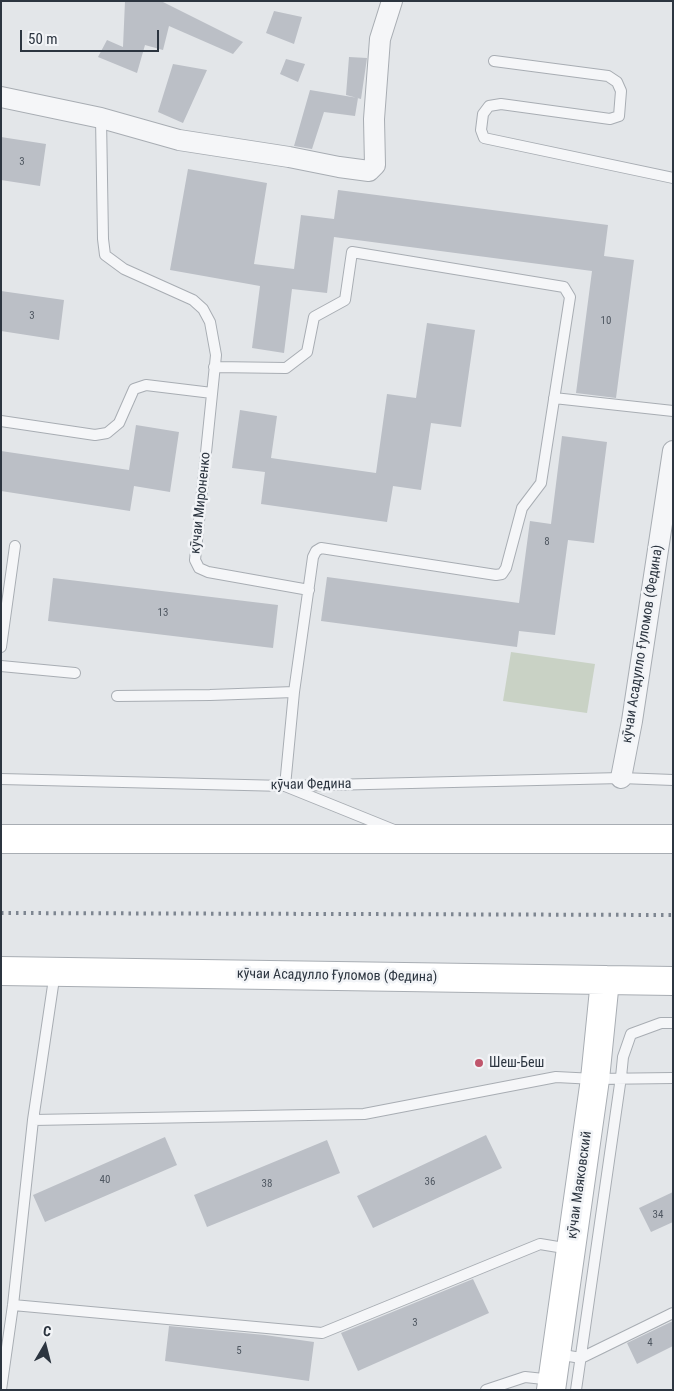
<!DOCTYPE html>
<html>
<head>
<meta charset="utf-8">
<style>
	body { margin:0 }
	#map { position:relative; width:674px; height:1391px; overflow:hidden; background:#e3e6e9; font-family:"Roboto Condensed",sans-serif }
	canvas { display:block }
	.frame { position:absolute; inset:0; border:2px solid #2c3540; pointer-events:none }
	.north { position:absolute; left:20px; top:1321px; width:50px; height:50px; -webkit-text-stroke:4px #f2f4f7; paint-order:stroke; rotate:8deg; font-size:14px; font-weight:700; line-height:20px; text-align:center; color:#2c3540 }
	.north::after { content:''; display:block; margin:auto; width:18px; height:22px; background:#2c3540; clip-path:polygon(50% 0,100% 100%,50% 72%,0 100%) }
	.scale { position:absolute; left:20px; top:30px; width:139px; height:22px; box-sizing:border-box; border:2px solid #2c3540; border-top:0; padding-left:6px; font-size:15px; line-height:18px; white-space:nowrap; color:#2c3540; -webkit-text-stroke:4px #f2f4f7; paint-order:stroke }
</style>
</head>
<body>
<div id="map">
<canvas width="674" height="1391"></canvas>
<div class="frame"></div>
<div class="north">С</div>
<div class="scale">50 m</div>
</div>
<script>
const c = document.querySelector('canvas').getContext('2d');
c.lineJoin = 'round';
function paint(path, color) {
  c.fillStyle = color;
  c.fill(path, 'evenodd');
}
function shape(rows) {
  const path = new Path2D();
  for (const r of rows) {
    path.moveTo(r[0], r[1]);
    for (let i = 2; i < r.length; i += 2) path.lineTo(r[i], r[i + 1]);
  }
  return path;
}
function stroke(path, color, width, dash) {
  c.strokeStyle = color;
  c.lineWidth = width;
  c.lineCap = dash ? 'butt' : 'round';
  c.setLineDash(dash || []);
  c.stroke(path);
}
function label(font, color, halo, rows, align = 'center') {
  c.font = font + ' "Roboto Condensed",sans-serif';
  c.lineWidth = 5;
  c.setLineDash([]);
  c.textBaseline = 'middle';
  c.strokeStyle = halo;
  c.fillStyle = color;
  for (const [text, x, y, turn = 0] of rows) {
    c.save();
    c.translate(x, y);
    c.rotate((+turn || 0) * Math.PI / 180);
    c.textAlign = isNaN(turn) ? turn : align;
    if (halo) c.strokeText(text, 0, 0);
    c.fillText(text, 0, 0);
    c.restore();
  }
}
paint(shape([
	[511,652,595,664,587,713,503,701]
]), '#c9d2c5');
paint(shape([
	[125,1,161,1,243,42,233,54,169,26,163,50,145,45,137,73,98,57,107,40,123,47],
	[274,11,302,17,294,44,266,33],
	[349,57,367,58,361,99,346,95],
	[286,59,305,64,298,82,280,74],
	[173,64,207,70,183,123,158,112],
	[310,90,358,98,355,116,324,112,312,149,294,146],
	[1,137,46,144,40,186,1,180],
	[188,169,267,183,254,264,294,269,301,215,334,219,338,190,608,225,604,256,634,260,616,398,576,393,592,271,334,237,327,293,292,289,284,353,252,348,260,286,170,270],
	[1,291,64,300,59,340,1,331],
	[427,323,475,330,461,427,431,423,421,490,393,486,387,522,261,504,265,472,232,468,240,410,277,416,271,458,376,473,387,394,416,398],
	[136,425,179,432,170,492,134,486,130,511,1,491,1,451,129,470],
	[562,436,607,442,594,543,568,540,555,635,519,631,517,647,321,621,327,577,519,603,530,521,551,524],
	[53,578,278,605,273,648,48,621],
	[486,1135,502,1168,373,1228,357,1196],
	[165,1137,177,1165,45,1222,33,1195],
	[327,1140,340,1173,207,1227,194,1195],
	[673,1192,673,1222,651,1232,639,1208],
	[473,1279,489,1313,358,1371,341,1333],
	[673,1321,673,1346,637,1364,627,1343],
	[169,1326,265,1335,314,1342,309,1381,165,1361]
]), '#bbbfc6');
const lane = shape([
	[494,61,608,76,617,82,621,91,619,116,610,119,501,104,489,106,483,114,481,130,484,138,673,178],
	[101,118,103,239,105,255,124,269,193,300,203,309,210,322,216,355,195,560,199,568,208,572,309,590],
	[214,367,286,368,307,352,314,317,345,300,352,252,564,287,570,297,541,483,522,508,506,568,502,574,496,575,321,548,316,551,313,557,294,692,285,786,394,830],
	[554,398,673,411],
	[1,421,95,435,107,433,119,423,134,389,146,385,212,393],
	[1,647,15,546],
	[1,666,75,673],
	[117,696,210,695,294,692],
	[1,779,285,786,621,778,673,780],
	[33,1120,364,1114,556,1077,595,1079,673,1078],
	[13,1305,322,1333,540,1244,570,1249],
	[557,1354,581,1358,673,1313],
	[1,1390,13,1305,33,1120,55,972],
	[486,1390,525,1377,553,1380],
	[576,1390,621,1077,623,1057,631,1034,661,1023,673,1023]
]);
const street = shape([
	[1,97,101,118,179,140,289,157,339,167,369,171,375,165,374,119,380,39,392,1],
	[621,778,632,721,673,451]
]);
const secondary = shape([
	[1,839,673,839],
	[1,971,673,981],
	[551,1390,595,1079,605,980]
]);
stroke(lane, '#a8adb3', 12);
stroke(street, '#a8adb3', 22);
stroke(secondary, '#a8adb3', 30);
stroke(lane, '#f5f6f8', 10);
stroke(street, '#f5f6f8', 20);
stroke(secondary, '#fff', 28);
stroke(shape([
	[1,913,673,915]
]), '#7e8691', 4, [2.5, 5]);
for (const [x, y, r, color] of [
	[479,1063,5,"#c0566c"]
]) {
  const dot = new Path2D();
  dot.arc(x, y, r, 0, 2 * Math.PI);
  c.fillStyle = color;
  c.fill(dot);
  stroke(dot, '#f2f4f7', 2);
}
label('11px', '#505862', null, [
	["3",22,162],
	["3",32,316],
	["10",606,321],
	["8",547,542],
	["13",163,613],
	["40",105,1180],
	["36",430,1182],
	["38",267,1184],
	["34",658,1215],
	["3",415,1323],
	["4",650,1343],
	["5",239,1351]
]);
label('14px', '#2c3540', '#f2f4f7', [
	["кӯчаи Мироненко",201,503,-84],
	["кӯчаи Асадулло Ғуломов (Федина)",643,644,-81],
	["кӯчаи Федина",311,785,-1],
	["кӯчаи Асадулло Ғуломов (Федина)",337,976,1],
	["кӯчаи Маяковский",580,1185,-82]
]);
label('14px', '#2c3540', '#f2f4f7', [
	["Шеш-Беш",489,1063]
], 'left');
</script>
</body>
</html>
